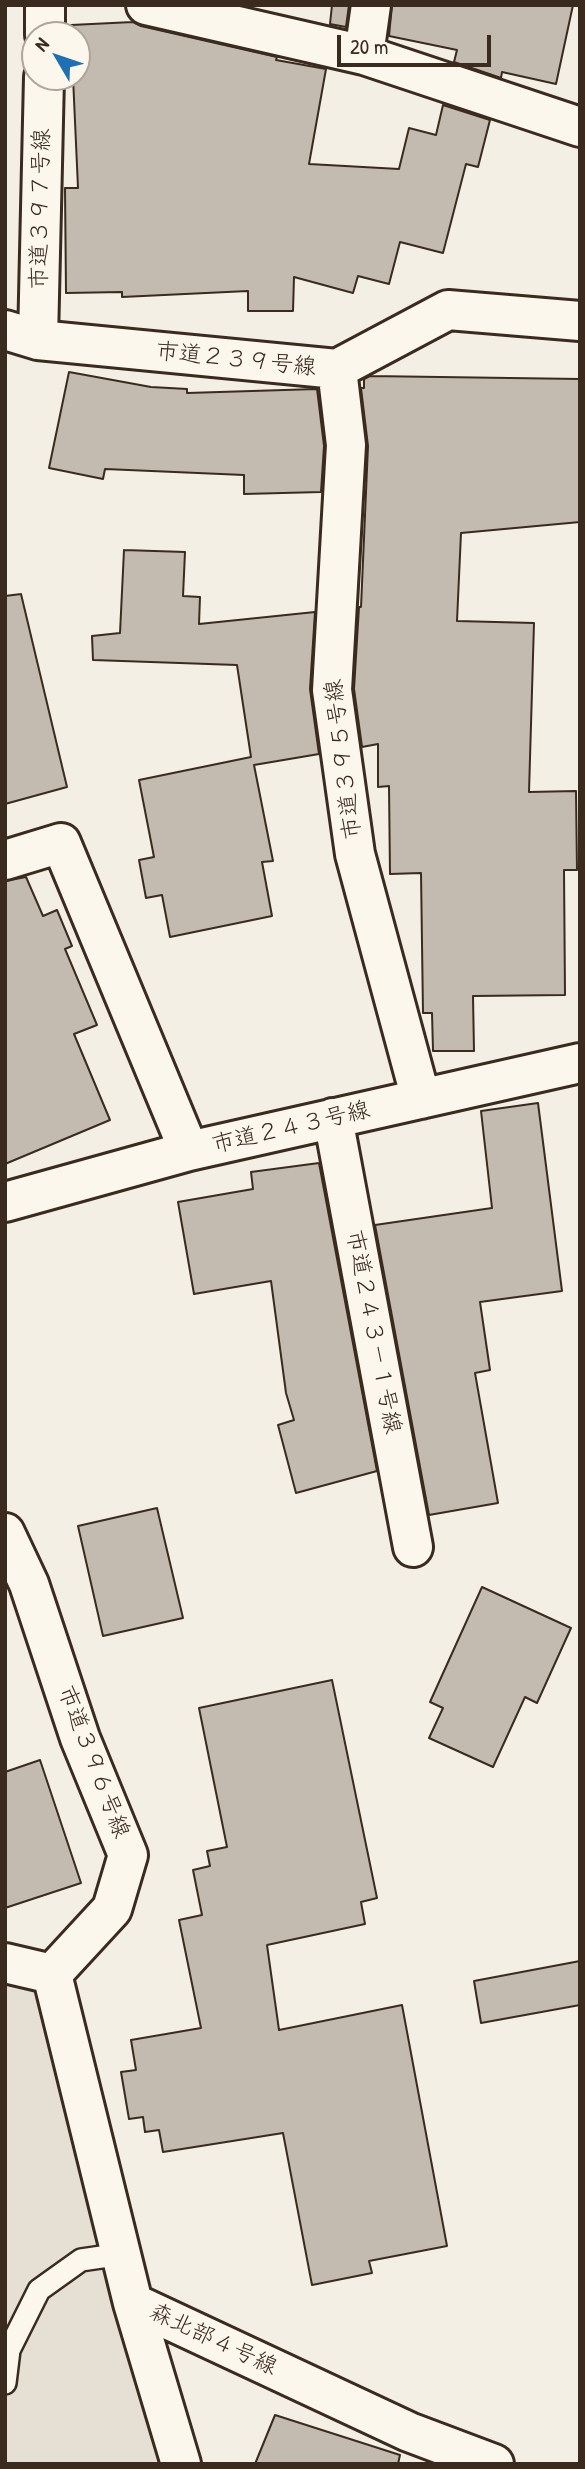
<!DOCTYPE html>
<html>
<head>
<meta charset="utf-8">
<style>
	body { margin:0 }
	#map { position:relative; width:585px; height:2469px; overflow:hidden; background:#f3efe4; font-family:"Patrick Hand",sans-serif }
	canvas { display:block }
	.frame { position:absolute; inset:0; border:7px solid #3b2a1e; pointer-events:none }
	.north { position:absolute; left:21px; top:21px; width:70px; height:70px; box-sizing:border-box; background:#fbf7ec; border:2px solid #aea59a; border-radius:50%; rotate:309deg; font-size:19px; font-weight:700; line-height:28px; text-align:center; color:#3b2a1e }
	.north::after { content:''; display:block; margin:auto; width:24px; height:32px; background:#1f6fb2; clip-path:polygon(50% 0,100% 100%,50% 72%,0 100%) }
	.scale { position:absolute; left:337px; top:35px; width:154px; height:32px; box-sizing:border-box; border:4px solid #3b2a1e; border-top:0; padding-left:9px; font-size:21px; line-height:24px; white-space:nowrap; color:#3b2a1e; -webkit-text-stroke:5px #fbf7ec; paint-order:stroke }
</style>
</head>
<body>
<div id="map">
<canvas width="585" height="2469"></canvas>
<div class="frame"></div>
<div class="north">N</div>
<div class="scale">20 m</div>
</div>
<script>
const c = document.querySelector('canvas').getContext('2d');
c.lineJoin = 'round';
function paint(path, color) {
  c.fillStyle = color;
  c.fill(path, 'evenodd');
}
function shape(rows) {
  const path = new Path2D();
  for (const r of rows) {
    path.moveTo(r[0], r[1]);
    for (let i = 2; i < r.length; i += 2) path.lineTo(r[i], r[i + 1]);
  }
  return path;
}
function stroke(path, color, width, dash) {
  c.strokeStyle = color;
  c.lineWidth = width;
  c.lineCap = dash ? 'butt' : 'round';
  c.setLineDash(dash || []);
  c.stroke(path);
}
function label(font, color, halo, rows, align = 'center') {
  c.font = font + ' "Patrick Hand","Klee One",sans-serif';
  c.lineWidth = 5;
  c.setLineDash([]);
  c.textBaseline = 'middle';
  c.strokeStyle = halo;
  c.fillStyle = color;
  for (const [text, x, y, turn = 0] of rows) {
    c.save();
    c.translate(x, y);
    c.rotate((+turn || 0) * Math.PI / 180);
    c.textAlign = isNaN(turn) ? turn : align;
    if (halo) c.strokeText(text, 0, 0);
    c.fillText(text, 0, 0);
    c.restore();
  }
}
paint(shape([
	[5,1985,34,1990,158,2464,5,2464]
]), '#e5dfd4');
const building = shape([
	[332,5,349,5,346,27,330,24,332,5],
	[392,5,573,5,556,84,502,72,501,78,454,62,457,50,389,36,392,5],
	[133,22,141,26,277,57,276,60,326,69,309,164,399,169,409,128,436,135,443,105,490,120,478,167,466,164,443,253,400,242,389,284,358,276,353,293,294,277,293,311,248,311,248,291,122,297,122,292,66,293,65,188,78,188,73,77,77,77,77,35,71,35,71,25,133,22],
	[69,372,151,387,187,389,187,393,317,389,324,446,321,492,244,494,244,475,105,469,103,479,49,468,69,372],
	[370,376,580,379,580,522,461,533,457,621,534,623,529,792,576,791,577,870,564,870,565,995,473,996,474,1051,433,1051,432,1013,423,1013,421,873,390,874,389,786,378,787,378,744,362,747,354,689,359,607,361,607,368,446,361,388,364,388,364,379,370,376],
	[124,550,185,552,183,596,200,597,199,624,315,612,310,689,319,754,254,765,273,861,262,862,272,916,170,937,162,895,146,898,139,860,154,857,139,780,251,757,237,665,93,660,92,636,120,633,124,550],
	[21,594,67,787,5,804,5,596,21,594],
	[26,877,43,916,57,910,72,946,65,949,97,1025,74,1034,110,1120,5,1164,5,881,26,877],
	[538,1103,562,1291,480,1302,490,1370,475,1373,498,1503,429,1515,375,1225,492,1208,481,1111,538,1103],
	[319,1163,377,1471,296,1493,278,1425,294,1420,286,1393,271,1281,194,1294,178,1202,253,1189,251,1172,319,1163],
	[157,1508,183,1618,103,1636,78,1526,157,1508],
	[482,1587,571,1628,537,1703,525,1697,493,1767,429,1738,443,1708,430,1702,482,1587],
	[332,1680,377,1898,361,1902,365,1924,267,1945,279,2030,402,2005,447,2246,369,2261,372,2273,312,2285,283,2133,163,2152,159,2130,145,2132,143,2117,129,2119,121,2072,136,2070,131,2040,201,2028,179,1920,202,1915,193,1870,210,1866,207,1851,227,1847,199,1708,332,1680],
	[40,1760,81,1883,5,1908,5,1772,40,1760],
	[580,1961,580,2005,481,2023,474,1981,580,1961],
	[275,2415,400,2455,398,2464,255,2464,275,2415]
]);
paint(building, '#c3bbb0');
stroke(building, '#3b2a1e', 2);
const lane = shape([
	[5,2383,9,2350,39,2290,81,2260,122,2254]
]);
const street = shape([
	[146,5,364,55,580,127],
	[45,35,45,5],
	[364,55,371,5],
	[5,330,38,340,337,369,448,310,580,321],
	[38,340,44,77],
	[337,369,346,445,332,690,355,854,421,1099],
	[5,860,61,843,189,1151],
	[333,1118,413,1547],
	[5,1202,189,1151,580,1063],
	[5,1533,29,1584,80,1738,128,1855,112,1909,52,1974],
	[5,1963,52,1974,133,2303,409,2432,494,2464],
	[133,2303,181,2464]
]);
stroke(lane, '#3b2a1e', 26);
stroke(street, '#3b2a1e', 44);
stroke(lane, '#fbf7ec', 21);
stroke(street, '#fbf7ec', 38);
label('23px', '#3b2a1e', '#fbf7ec', [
	["市道３９７号線",41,209,-89],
	["市道２３９号線",236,360,6],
	["市道３９５号線",344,759,-97],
	["市道２４３号線",291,1128,-13],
	["市道２４３－１号線",373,1332,79],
	["市道３９６号線",93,1762,69],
	["森北部４号線",213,2340,25]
]);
</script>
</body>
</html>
